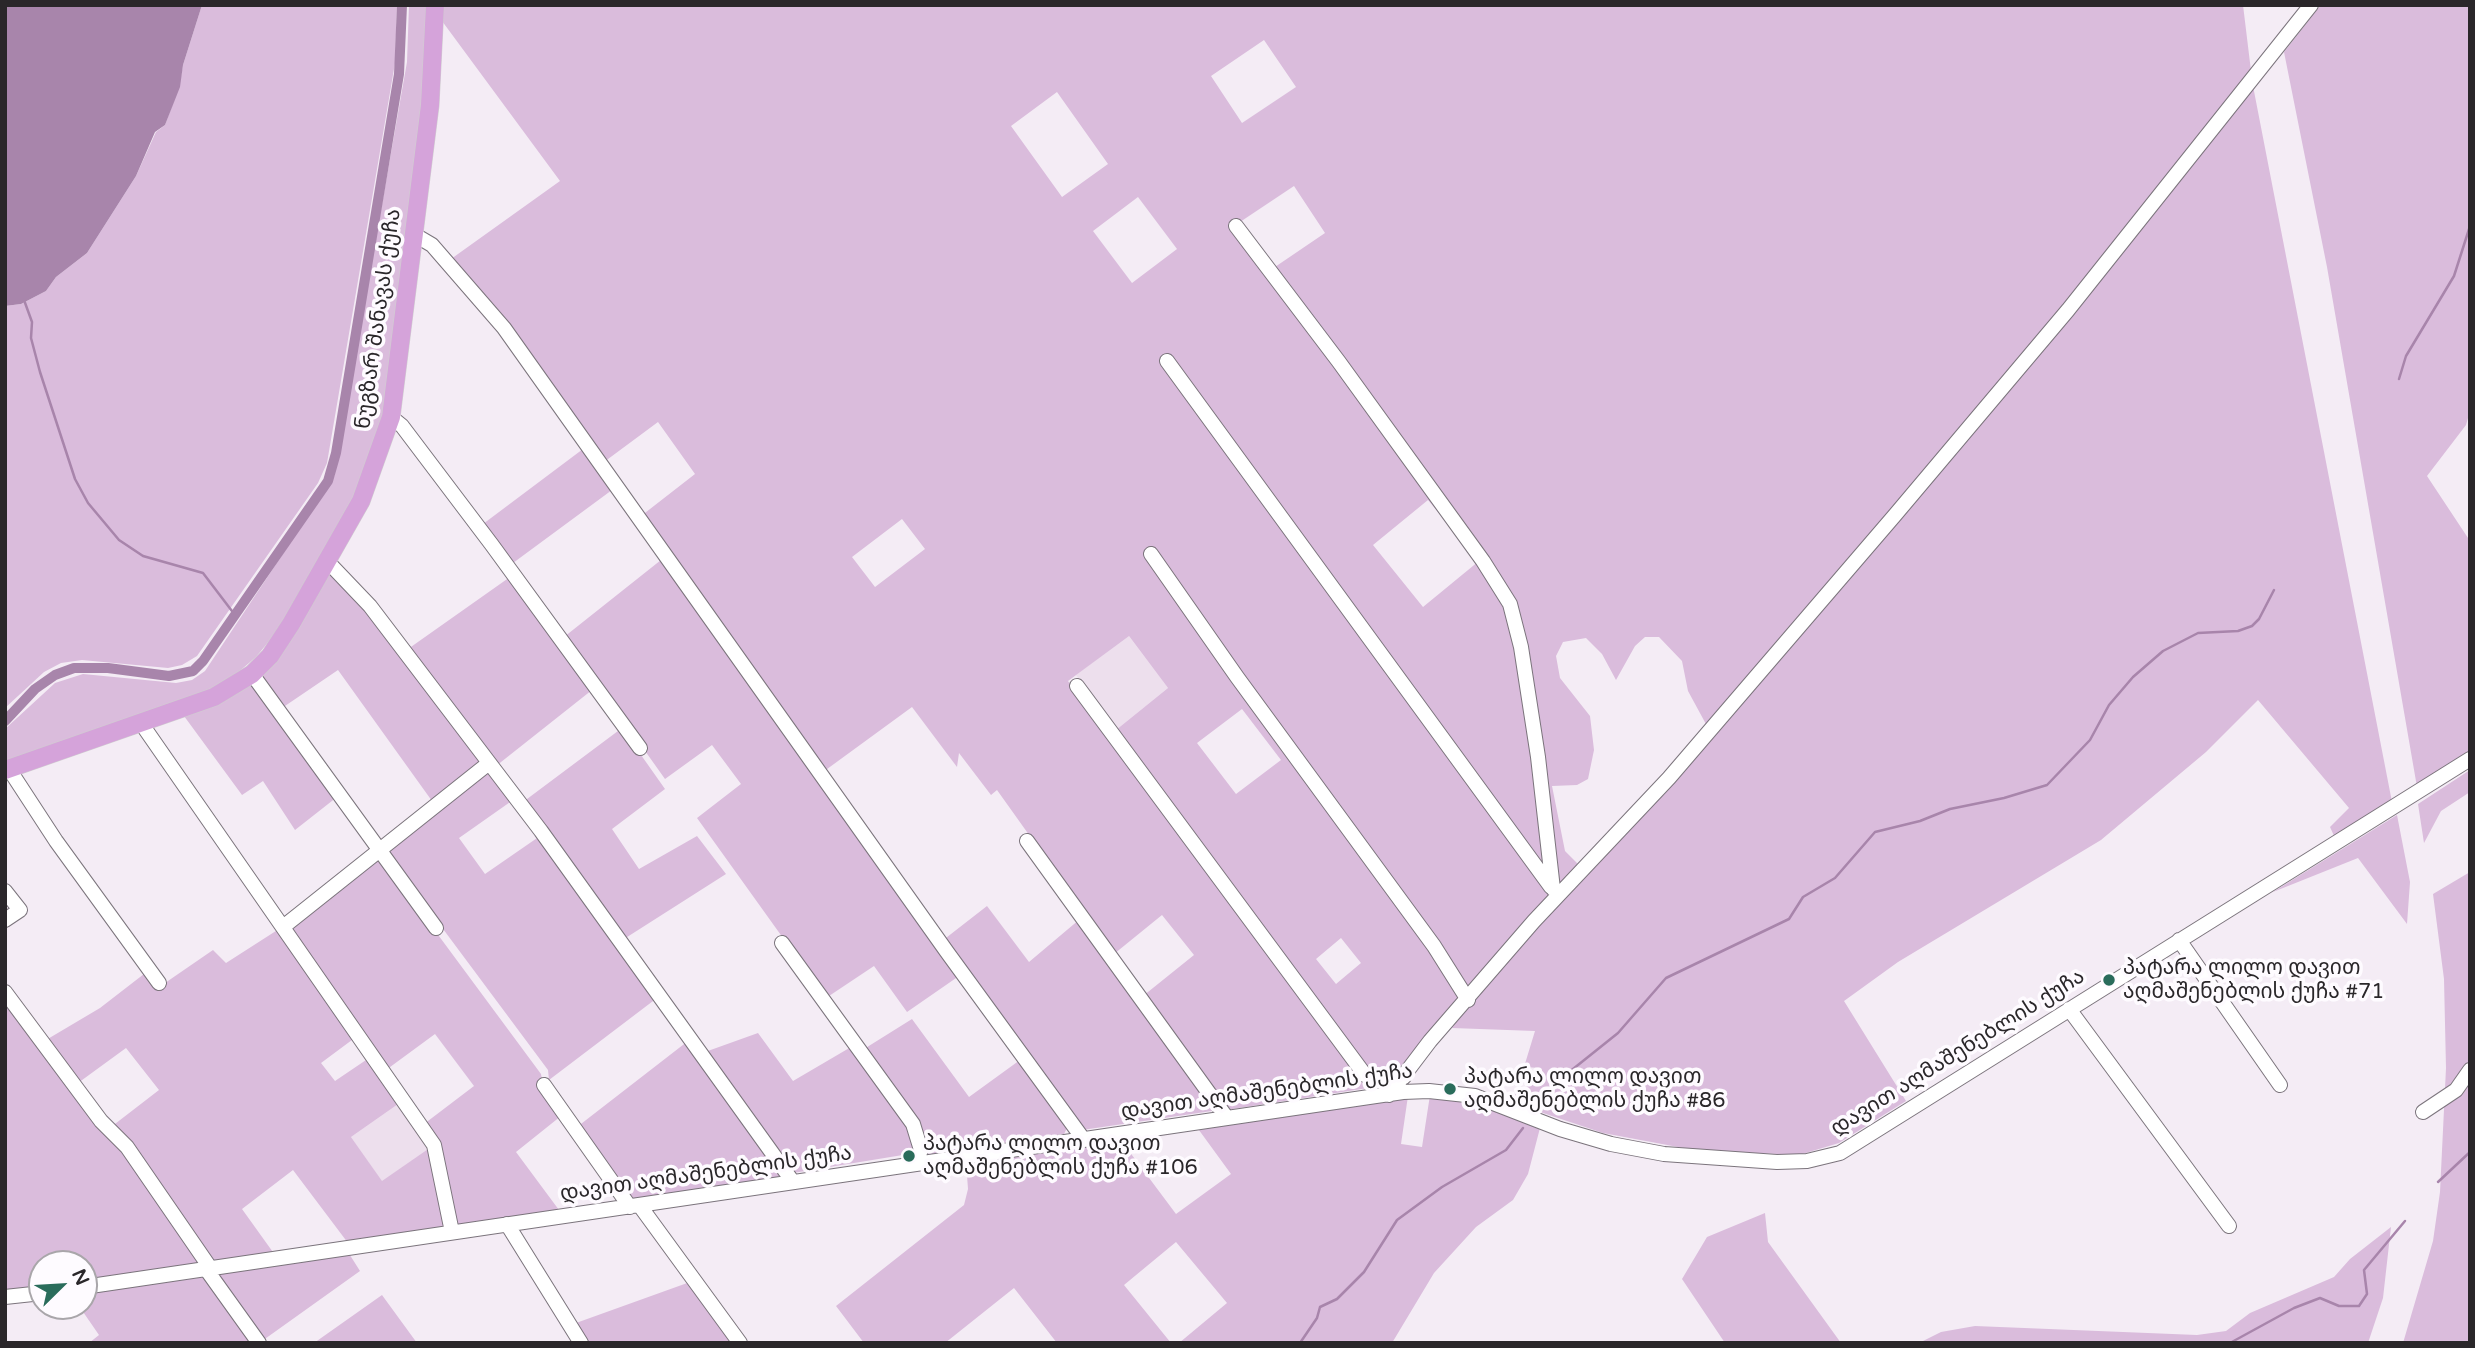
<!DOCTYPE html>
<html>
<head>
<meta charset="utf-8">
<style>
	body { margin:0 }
	#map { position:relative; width:2475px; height:1348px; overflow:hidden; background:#f4ecf5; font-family:"Varela Round",sans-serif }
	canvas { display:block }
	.frame { position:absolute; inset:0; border:7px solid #2a272a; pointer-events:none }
	.north { position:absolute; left:28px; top:1250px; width:70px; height:70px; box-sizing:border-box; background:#fefbff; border:2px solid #a9a6aa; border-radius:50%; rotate:66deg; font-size:19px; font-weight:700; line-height:28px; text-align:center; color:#2a272a }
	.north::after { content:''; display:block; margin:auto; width:24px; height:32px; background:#2a6c5b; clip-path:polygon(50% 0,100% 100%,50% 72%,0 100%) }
</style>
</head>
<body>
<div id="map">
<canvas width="2475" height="1348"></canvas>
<div class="frame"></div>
<div class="north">N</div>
</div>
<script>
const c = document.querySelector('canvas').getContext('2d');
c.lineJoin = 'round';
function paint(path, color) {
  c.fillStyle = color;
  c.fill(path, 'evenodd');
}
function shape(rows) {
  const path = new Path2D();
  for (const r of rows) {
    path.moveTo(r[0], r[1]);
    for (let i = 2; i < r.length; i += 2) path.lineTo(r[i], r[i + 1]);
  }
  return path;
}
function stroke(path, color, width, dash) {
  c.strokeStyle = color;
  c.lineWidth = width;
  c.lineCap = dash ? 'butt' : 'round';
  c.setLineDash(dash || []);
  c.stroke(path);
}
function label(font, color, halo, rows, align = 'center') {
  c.font = font + ' "Varela Round","Noto Sans Georgian",sans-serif';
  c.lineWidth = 7;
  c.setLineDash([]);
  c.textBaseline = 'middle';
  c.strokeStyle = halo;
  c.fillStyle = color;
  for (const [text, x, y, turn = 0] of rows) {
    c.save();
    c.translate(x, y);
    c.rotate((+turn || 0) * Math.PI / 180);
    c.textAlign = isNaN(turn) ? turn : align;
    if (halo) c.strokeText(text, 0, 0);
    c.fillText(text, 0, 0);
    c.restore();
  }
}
paint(shape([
	[1128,635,1168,688,1116,730,1076,675],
	[401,1102,431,1147,382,1182,351,1137]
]), '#eddfed');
paint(shape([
	[202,5,397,5,395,63,327,463,318,483,197,656,182,665,168,668,82,660,61,663,44,672,5,708,5,306,21,304,46,291,56,277,87,253,136,176,156,132,165,125,179,87,183,65],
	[409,5,429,5,426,91,381,430,359,494,275,634,256,657,235,675,214,688,5,763,5,729,55,683,83,674,176,683,192,680,205,671,334,477,407,62],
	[440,5,2243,5,2251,71,2066,307,1707,726,1688,691,1682,661,1659,637,1645,637,1635,646,1616,680,1602,654,1586,638,1563,642,1556,656,1560,678,1590,716,1594,750,1588,779,1577,785,1552,786,1565,851,1579,865,1393,1076,1368,1074,1116,730,1168,688,1129,636,1068,681,1361,1078,1381,1086,1226,1110,1143,996,1194,955,1162,915,1114,954,997,790,991,795,959,753,957,767,912,707,823,772,641,516,695,474,658,422,604,462,510,327,451,259,560,181,442,21],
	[1264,40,1296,87,1242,123,1211,76],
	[1057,92,1108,164,1062,197,1011,126],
	[1294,186,1325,233,1272,269,1240,222],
	[1138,197,1177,249,1132,283,1093,231],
	[1428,500,1479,561,1423,607,1373,545],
	[902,519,925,549,875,587,852,557],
	[1242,709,1281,760,1236,794,1197,743],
	[1341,938,1361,963,1336,984,1316,959],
	[2321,5,2470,5,2470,411,2466,425,2427,476,2470,541,2470,753,2417,787,2327,267,2284,52],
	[2253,86,2392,802,2335,838,2330,827,2349,808,2258,700,2206,752,2101,840,1898,962,1844,1001,1906,1101,1839,1143,1799,1155,1694,1150,1603,1133,1543,1113,1510,1096,1533,1083,1540,1068,1524,1067,1535,1031,1452,1028,1488,977,1849,580],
	[583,449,612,490,513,563,483,524],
	[661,560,959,976,907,1012,874,966,826,998,697,818,741,784,712,745,665,779,564,637],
	[329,569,368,610,483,762,432,801,338,670,282,708,260,677],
	[510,577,592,690,496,766,408,649],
	[253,681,337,797,295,830,263,781,242,795,184,716],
	[622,728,665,789,612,829,639,869,697,836,726,874,624,939,523,802],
	[488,769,513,800,459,838,485,874,540,836,657,998,549,1080,548,1070,385,851],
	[2470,770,2470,792,2441,811,2424,843,2418,804],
	[2397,815,2410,882,2407,924,2358,858,2273,892],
	[379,855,541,1074,544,1090,561,1116,516,1152,559,1210,455,1226,424,1124,474,1086,435,1034,386,1070,288,927],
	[2470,872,2470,1343,2403,1343,2433,1241,2440,1192,2446,1068,2444,979,2433,894],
	[987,906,1029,962,1080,919,1213,1108,1212,1111,1082,1130,942,941],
	[279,929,356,1037,321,1063,335,1081,369,1058,401,1102,351,1137,382,1181,431,1147,448,1227,348,1243,293,1170,242,1209,275,1255,214,1265,111,1127,159,1090,126,1048,78,1083,46,1040,100,1008,153,967,165,983,213,950,226,963],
	[5,1002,124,1151,207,1266,84,1282,84,1264,42,1264,42,1288,5,1292],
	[912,1019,969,1097,1020,1060,1067,1128,1064,1134,926,1155,864,1049],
	[758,1033,793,1081,851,1047,908,1123,915,1153,793,1173,705,1052],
	[688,1041,787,1177,628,1200,577,1127],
	[1430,1095,1504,1113,1540,1128,1528,1174,1513,1200,1476,1227,1434,1273,1392,1343,1179,1343,1227,1303,1176,1242,1124,1285,1171,1343,1057,1343,1014,1288,945,1343,864,1343,836,1306,964,1205,968,1189,966,1162,1120,1139,1176,1214,1231,1174,1196,1126,1408,1096,1401,1144,1422,1147],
	[1765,1213,1768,1242,1841,1343,1725,1343,1682,1279,1707,1237],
	[2391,1227,2383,1298,2368,1343,1919,1343,1941,1332,1975,1326,2197,1335,2226,1331,2250,1313,2334,1277,2350,1259],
	[348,1252,360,1271,262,1341,216,1276,219,1272],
	[205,1277,254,1343,89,1343,99,1335,79,1306,84,1306,84,1294],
	[690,1282,734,1343,587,1343,576,1323],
	[382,1295,417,1343,314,1343]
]), '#dabcdc');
paint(shape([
	[5,5,202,5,183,65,180,87,165,125,155,132,136,176,87,253,56,277,46,291,21,304,5,306]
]), '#a885ab');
stroke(shape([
	[24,300,32,322,31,338,40,372,75,479,88,503,119,540,143,556,203,573,235,615],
	[2399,379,2406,356,2454,276,2470,226],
	[1545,1099,1563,1077,1618,1033,1666,978,1789,919,1803,897,1835,878,1875,832,1920,821,1950,809,2004,798,2047,785,2090,740,2109,705,2133,677,2163,651,2198,633,2238,631,2252,626,2259,619,2274,590],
	[2438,1182,2470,1152],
	[1300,1343,1317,1318,1320,1307,1337,1299,1364,1272,1397,1220,1442,1187,1506,1150,1523,1128],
	[1959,1343,1965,1343],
	[2230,1343,2294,1308,2320,1298,2339,1306,2359,1306,2367,1294,2364,1270,2405,1221]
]), '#a885ab', 2.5);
stroke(shape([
	[5,721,35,689,55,675,74,668,108,668,169,676,193,671,203,661,328,481,336,453,399,74,402,5]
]), '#a885ab', 10);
const minor = shape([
	[1236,226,1339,362,1483,561,1510,604,1521,647,1538,757,1553,889],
	[415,235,432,245,504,328,947,952,1084,1140],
	[1167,361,1551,887],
	[391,417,402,426,492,545,640,748],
	[1151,554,1237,677,1434,946,1468,1000],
	[328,562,370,606,541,831,793,1182],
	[252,674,436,928],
	[1077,686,1365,1075,1380,1081,1404,1077],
	[141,723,434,1145,452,1232],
	[9,769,56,841,159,983],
	[1027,841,1227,1118],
	[5,891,20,910,5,920],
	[283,927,489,763],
	[2179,940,2280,1085],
	[782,943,913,1124,921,1150,915,1164],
	[5,992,101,1121,127,1147,211,1269],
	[2069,1009,2229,1226],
	[544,1085,630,1207],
	[1389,1095,1430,1041,1534,921,1669,778,1895,515,2068,310,2311,5],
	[2423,1112,2456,1090,2470,1070],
	[640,1206,740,1343],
	[507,1224,581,1343],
	[206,1269,259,1343],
	[84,1287,1403,1092,1429,1091,1475,1096,1560,1129,1611,1144,1664,1154,1777,1162,1807,1161,1840,1153,2470,759],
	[5,1297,42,1293]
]);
const major = shape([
	[5,770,214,697,252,674,270,656,291,624,361,501,391,417,430,105,435,5]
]);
stroke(minor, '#7b747c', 16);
stroke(major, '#d0cfd0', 19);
stroke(minor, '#fff', 14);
stroke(major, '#d5a3da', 18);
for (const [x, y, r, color] of [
	[2109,980,7,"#2a6c5b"],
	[1450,1089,7,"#2a6c5b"],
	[909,1156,7,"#2a6c5b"]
]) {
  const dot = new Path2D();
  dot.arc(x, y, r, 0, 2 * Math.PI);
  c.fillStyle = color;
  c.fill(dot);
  stroke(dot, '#fefbff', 2.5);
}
label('21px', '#2a272a', '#fefbff', [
	["ნუგზარ შანავას ქუჩა",379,319,-82],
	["დავით აღმაშენებლის ქუჩა",1958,1053,-32],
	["დავით აღმაშენებლის ქუჩა",1267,1092,-8],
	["დავით აღმაშენებლის ქუჩა",706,1174,-8]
]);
label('21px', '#2a272a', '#fefbff', [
	["პატარა ლილო დავით",2123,968],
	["აღმაშენებლის ქუჩა #71",2123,992],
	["პატარა ლილო დავით",1464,1077],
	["აღმაშენებლის ქუჩა #86",1464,1101],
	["პატარა ლილო დავით",923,1144],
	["აღმაშენებლის ქუჩა #106",923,1168]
], 'left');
</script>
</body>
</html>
